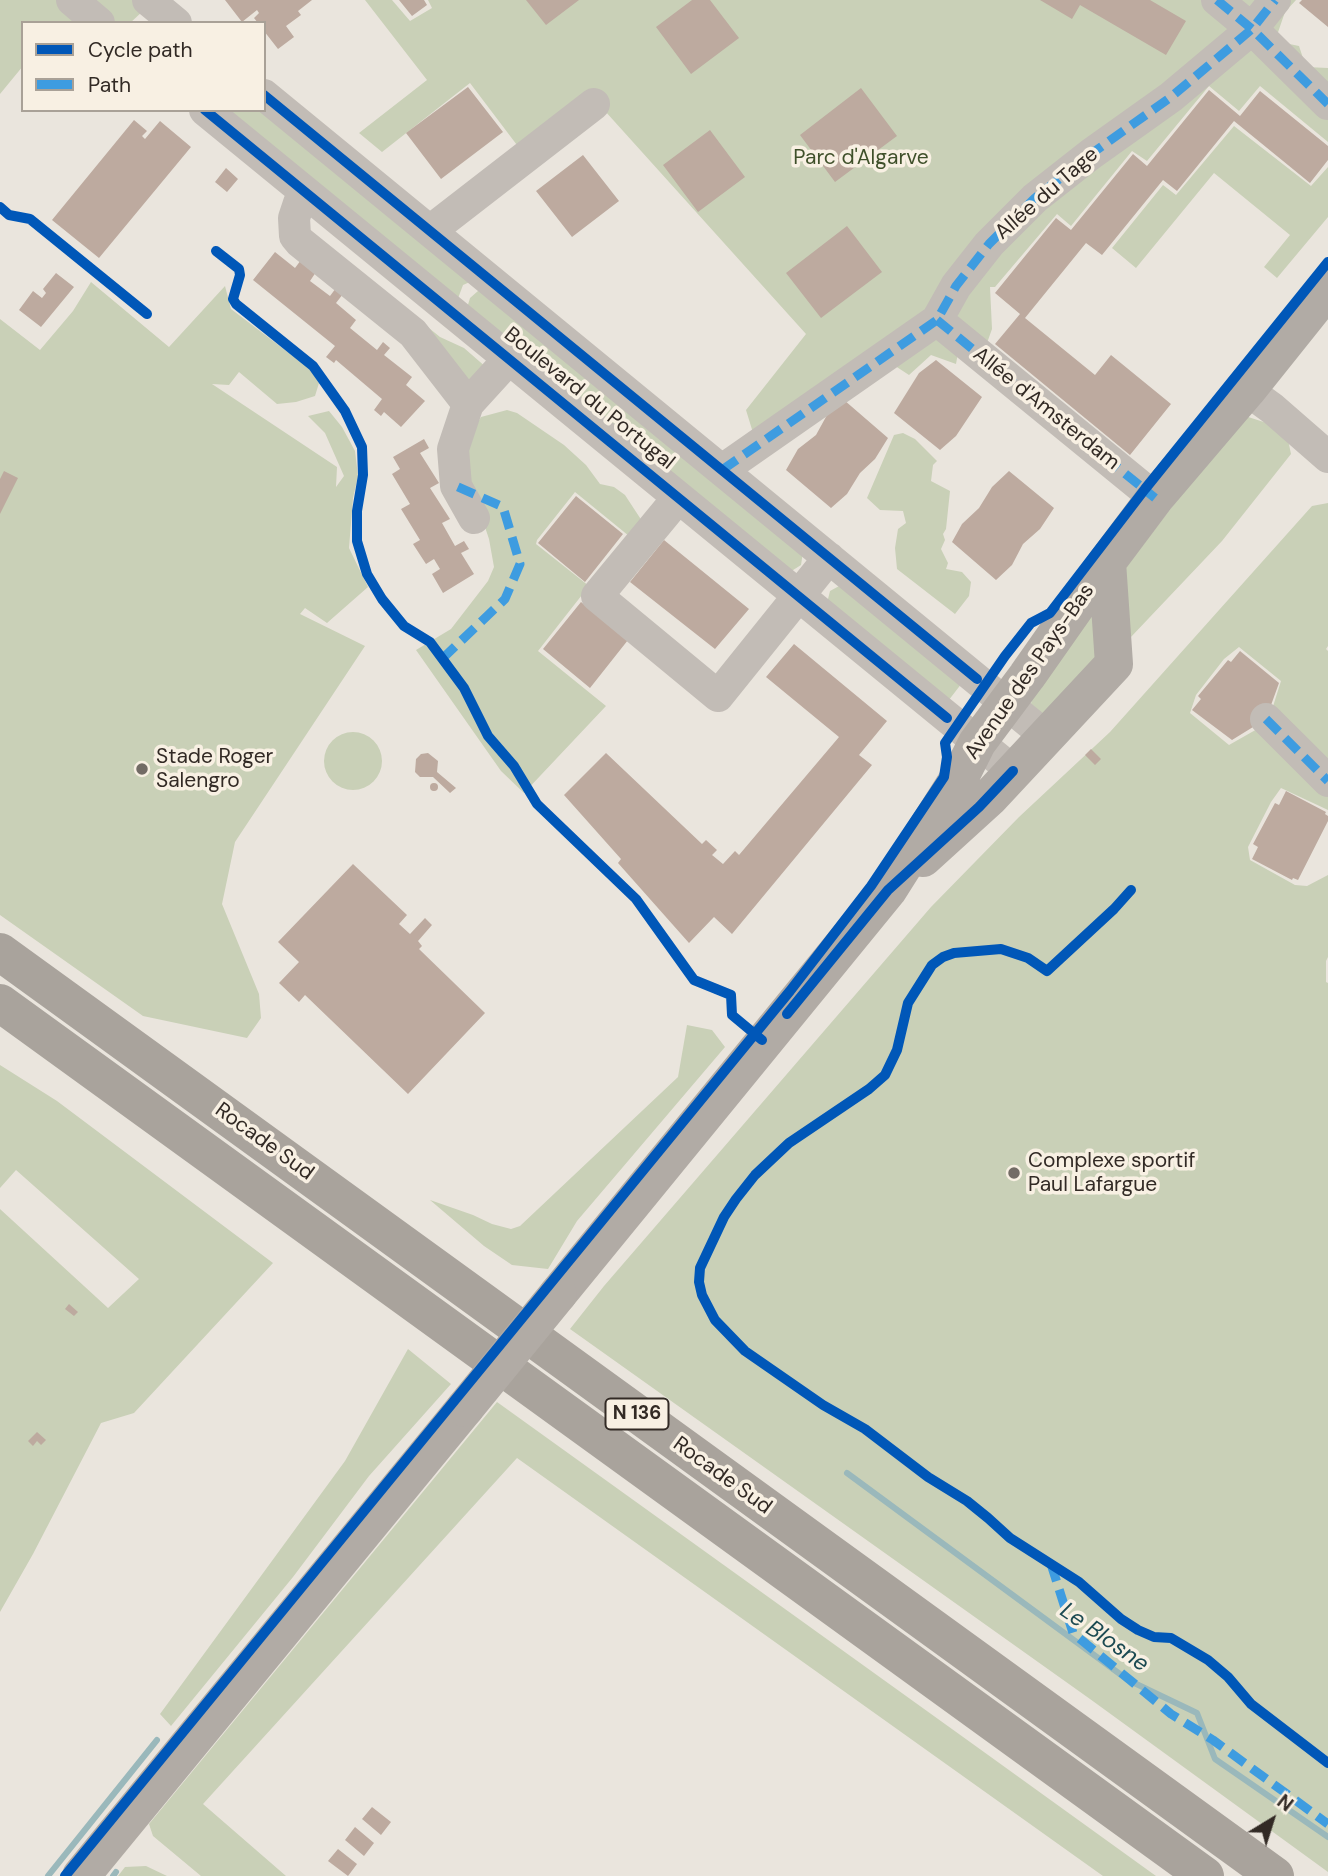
<!DOCTYPE html>
<html>
<head>
<meta charset="utf-8">
<style>
	body { margin:0 }
	#map { position:relative; width:1328px; height:1876px; overflow:hidden; background:#eae5dd; font-family:"DM Sans",sans-serif }
	canvas { display:block }
	.legend { position:absolute; left:21px; top:21px; width:245px; height:91px; box-sizing:border-box; background:#f8f0e3; border:2px solid #a9a197; margin:0; padding:9px 12px; list-style:none; font-size:21px; color:#322a25 }
	.legend li { display:flex; align-items:center; gap:14px; height:35px }
	.legend b { width:35px; border:2px solid #a9a197 }
	.north { position:absolute; left:1237px; top:1785px; width:70px; height:70px; -webkit-text-stroke:5px #f8f0e3; paint-order:stroke; rotate:38deg; font-size:19px; font-weight:700; line-height:28px; text-align:center; color:#322a25 }
	.north::after { content:''; display:block; margin:auto; width:24px; height:32px; background:#322a25; clip-path:polygon(50% 0,100% 100%,50% 72%,0 100%) }
</style>
</head>
<body>
<div id="map">
<canvas width="1328" height="1876"></canvas>
<ul class="legend">
<li><b style="height:9px;background:#0057b8"></b>Cycle path</li>
<li><b style="height:9px;background:#3e9ce0"></b>Path</li>
</ul>
<div class="north">N</div>
</div>
<script>
const c = document.querySelector('canvas').getContext('2d');
c.lineJoin = 'round';
function paint(path, color) {
  c.fillStyle = color;
  c.fill(path, 'evenodd');
}
function shape(rows) {
  const path = new Path2D();
  for (const r of rows) {
    if (r.length === 3) {
      path.moveTo(r[0] + r[2], r[1]);
      path.arc(r[0], r[1], r[2], 0, 2 * Math.PI);
      continue;
    }
    path.moveTo(r[0], r[1]);
    for (let i = 2; i < r.length; i += 2) path.lineTo(r[i], r[i + 1]);
  }
  return path;
}
function stroke(path, color, width, dash) {
  c.strokeStyle = color;
  c.lineWidth = width;
  c.lineCap = dash ? 'butt' : 'round';
  c.setLineDash(dash || []);
  c.stroke(path);
}
function label(font, color, halo, rows, align = 'center') {
  c.font = font + ' "DM Sans",sans-serif';
  c.lineWidth = 7;
  c.setLineDash([]);
  c.textBaseline = 'middle';
  c.strokeStyle = halo;
  c.fillStyle = color;
  for (const [text, x, y, turn = 0] of rows) {
    c.save();
    c.translate(x, y);
    c.rotate((+turn || 0) * Math.PI / 180);
    c.textAlign = isNaN(turn) ? turn : align;
    if (halo) c.strokeText(text, 0, 0);
    c.fillText(text, 0, 0);
    c.restore();
  }
}
paint(shape([
	[0,0,58,0,80,23,23,23,23,66,0,94],
	[85,0,136,0,143,11,130,23,112,23],
	[365,0,392,0,410,21,432,8,428,0,1296,0,1285,12,1275,41,1299,46,1306,67,1328,68,1328,142,1260,86,1239,111,1209,86,1147,161,1132,151,1071,226,1057,214,995,287,990,287,992,329,987,343,959,347,956,364,931,355,909,375,877,354,754,436,746,410,806,334,605,111,523,153,470,83,382,152,359,133,427,80],
	[220,110,264,110,472,281,463,285,457,301],
	[1234,126,1311,186,1328,167,1328,217,1277,278,1264,267,1290,235,1214,173,1136,268,1112,248,1163,185,1176,195],
	[309,231,440,337,464,348,487,368,473,386],
	[91,282,169,347,225,286,231,309,310,369,319,383,315,396,296,402,277,404,239,372,229,385,212,384,337,467,336,487,344,476,325,433,308,416,329,411,342,427,355,451,358,476,353,498,349,548,368,587,327,623,305,608,300,614,365,646,235,842,222,904,259,994,261,1018,247,1038,143,1016,0,915,0,319,40,350,73,311],
	[478,291,485,291,803,552,801,565,790,572,467,308,470,298],
	[507,410,517,413,564,445,586,465,600,484,614,487,625,495,642,521,629,536,575,492,537,540,536,544,589,586,538,651,606,706,524,793,501,771,416,650,451,629,488,581,494,567,489,539,460,452,481,417],
	[1242,415,1273,425,1287,435,1291,454,1222,541,1057,715,1047,718,1031,704,1033,689],
	[903,433,915,439,937,461,933,465,931,481,950,491,946,529,943,534,945,540,941,549,948,563,946,569,962,572,971,582,969,596,955,614,897,569,895,548,898,529,906,523,903,511,880,510,867,498,894,435],
	[1328,503,1328,646,1326,649,1328,651,1328,776,1269,719,1281,681,1239,647,1224,659,1196,695,1190,713,1229,745,1266,724,1328,788,1328,810,1281,788,1271,802,1248,847,1250,860,1295,885,1307,886,1328,875,1328,957,1326,961,1326,982,1328,983,1328,1872,1090,1699,570,1329,604,1286,931,907,1019,817,1110,732,1312,506],
	[841,585,962,683,945,705,827,603,830,591],
	[353,761,29],
	[687,1025,712,1030,725,1047,577,1221,548,1269,512,1265,484,1246,430,1200,473,1215,492,1224,511,1229,520,1226,678,1077],
	[0,1065,57,1101,273,1263,134,1413,101,1423,33,1554,0,1612,0,1209,108,1308,139,1279,16,1170,0,1188],
	[408,1349,451,1384,369,1476,293,1577,171,1726,160,1714,345,1461],
	[497,1402,977,1747,1156,1876,1103,1876,517,1458,203,1804,286,1876,201,1876,153,1836,149,1824],
	[146,1866,167,1876,118,1876,125,1867]
]), '#c9d0b7');
stroke(shape([
	[847,1473,1128,1680,1197,1713,1215,1759,1328,1837],
	[48,1876,157,1740],
	[113,1876,116,1872]
]), '#9ab8bb', 6);
paint(shape([
	[225,0,312,0,298,11,301,15,286,26,294,37,278,49,264,31,264,23,258,23,254,18,259,13,257,10,242,22],
	[399,0,424,0,427,5,412,16],
	[526,0,579,0,546,25],
	[692,0,710,0,739,38,691,74,656,27],
	[1040,0,1150,0,1186,21,1166,55,1080,5,1072,19],
	[1302,0,1328,0,1328,27,1299,3],
	[468,87,503,132,441,179,406,133],
	[861,88,897,136,835,182,800,135],
	[1209,90,1240,116,1260,91,1328,146,1328,160,1310,183,1234,121,1177,191,1163,180,1102,255,1086,243,1025,318,1095,375,1111,355,1171,404,1130,455,995,344,1020,314,995,293,1056,218,1071,230,1133,154,1147,166],
	[134,120,147,131,142,136,145,139,160,121,191,147,99,258,52,220],
	[710,130,745,177,698,212,663,165],
	[583,155,619,201,572,237,536,191],
	[226,168,238,179,227,192,215,182],
	[847,226,882,272,821,318,786,273],
	[275,252,295,268,301,260,316,272,310,281,330,296,336,288,343,294,336,303,356,320,350,328,377,350,383,342,390,348,384,355,412,377,406,385,425,401,401,427,384,412,381,416,374,410,382,399,336,360,334,363,326,357,335,346,253,280],
	[56,273,74,287,41,327,19,310,33,291,42,298,46,293,43,289],
	[936,360,982,397,956,436,940,450,894,413,919,373],
	[844,400,888,438,875,459,860,473,847,494,831,508,786,470,798,449,816,435,827,415],
	[424,439,429,448,420,453,439,483,430,488,450,519,442,523,455,546,464,541,469,549,461,553,474,574,443,593,432,574,440,569,434,559,426,564,413,544,420,540,401,509,410,504,392,474,400,469,393,457],
	[4,471,18,478,0,514,0,479],
	[1009,471,1054,508,1040,529,1023,544,1012,565,996,580,952,542,962,524,979,508,992,487],
	[576,496,623,534,585,582,538,543],
	[664,540,749,609,715,649,630,582],
	[581,602,628,640,590,688,543,649],
	[794,644,887,721,859,755,872,765,732,934,714,917,689,943,618,863,621,859,564,795,606,753,702,844,706,840,717,850,712,855,723,864,735,851,739,855,839,737,766,677],
	[1240,651,1279,683,1266,719,1232,740,1192,710,1201,699,1198,696,1228,660,1231,662],
	[1091,749,1101,759,1095,765,1085,755],
	[428,753,438,761,437,772,456,788,450,793,433,777,420,777,415,772,416,759,421,754],
	[434,787,4],
	[1286,791,1326,812,1325,814,1328,816,1328,821,1298,880,1293,878,1292,880,1252,859,1258,847,1253,844,1275,803,1279,805],
	[353,864,407,915,399,924,410,934,425,918,432,925,418,941,422,946,419,949,485,1013,408,1094,305,995,299,1002,279,983,299,962,278,942],
	[69,1304,78,1312,74,1316,65,1309],
	[37,1432,46,1440,41,1445,37,1441,33,1446,28,1441],
	[372,1807,391,1822,381,1835,362,1819],
	[355,1827,374,1843,364,1856,345,1840],
	[338,1849,357,1864,348,1876,328,1861]
]), '#bdaa9f');
stroke(shape([
	[72,0,99,23],
	[148,0,176,23],
	[1217,0,1252,29,1328,104],
	[264,95,1047,737],
	[205,110,1013,771],
	[306,193,299,203,294,218,295,236,300,242,413,333,468,404],
	[430,231,594,104],
	[937,320,1155,498],
	[1247,390,1273,409,1328,457],
	[722,470,937,320,956,286,989,244,1035,198,1091,154,1171,97,1252,29,1275,0],
	[678,498,597,596,718,696,829,558],
	[474,518,456,486,453,449,468,404,509,359],
	[1266,719,1328,781]
]), '#c2bcb6', 32);
stroke(shape([
	[923,858,989,798,1114,664,1107,562],
	[558,1294,888,890,962,773,977,743,1027,676,1107,562,1155,498,1247,390,1328,289],
	[81,1876,465,1408]
]), '#b1aba5', 38);
stroke(shape([
	[0,952,1275,1876],
	[0,1003,1205,1876]
]), '#a9a39c', 38);
stroke(shape([
	[465,1408,558,1294]
]), '#b1aba5', 38);
stroke(shape([
	[1217,0,1252,29,1328,104],
	[937,320,1155,498],
	[722,470,937,320,956,286,989,244,1035,198,1091,154,1171,97,1252,29,1275,0],
	[442,659,505,599,520,564,503,507,456,486],
	[1266,719,1328,781],
	[1051,1564,1073,1633,1171,1714,1213,1740,1328,1824]
]), '#3e9ce0', 9, [18, 9]);
stroke(shape([
	[264,95,977,679],
	[205,110,947,718],
	[0,207,9,215,30,219,147,314],
	[216,251,239,269,240,275,233,299,236,304,313,366,345,411,362,447,363,475,357,511,357,541,367,574,382,599,404,626,430,642,464,688,488,736,514,766,537,804,636,899,694,980,731,995,732,1015,762,1040],
	[1131,890,1114,909,1047,971,1028,958,1001,949,954,953,943,957,932,965,908,1003,897,1050,885,1075,869,1089,789,1143,755,1175,736,1199,724,1217,700,1268,699,1282,702,1295,715,1320,745,1351,823,1405,865,1429,928,1477,967,1501,988,1518,1010,1538,1079,1582,1121,1619,1138,1630,1154,1637,1171,1638,1208,1660,1228,1677,1251,1704,1328,1763],
	[787,1014,888,890,979,807,1013,771],
	[65,1876,790,991,871,886,944,777,947,757,945,743,1005,656,1031,623,1050,613,1145,489,1328,262]
]), '#0057b8', 10);
for (const [x, y, r, color] of [
	[142,769,7,"#726b65"],
	[1014,1173,7,"#726b65"]
]) {
  const dot = new Path2D();
  dot.arc(x, y, r, 0, 2 * Math.PI);
  c.fillStyle = color;
  c.fill(dot);
  stroke(dot, '#f8f0e3', 2.5);
}
for (const [x, y, w] of [
	[637,1414,63]
]) {
  const box = new Path2D();
  box.roundRect(x - w / 2, y - 15.5, w, 31, 5);
  c.fillStyle = '#f8f0e3';
  c.fill(box);
  stroke(box, '#322a25', 2);
}
label('bold 19px', '#322a25', null, [
	["N 136",637,1414]
]);
label('21px', '#3f502a', '#f8f0e3', [
	["Parc d'Algarve",861,158]
]);
label('21px', '#322a25', '#f8f0e3', [
	["Allée du Tage",1047,194,-41],
	["Boulevard du Portugal",589,399,39],
	["Allée d'Amsterdam",1046,409,39],
	["Avenue des Pays-Bas",1030,672,-55],
	["Rocade Sud",264,1142,36],
	["Rocade Sud",722,1476,36]
]);
label('21px', '#322a25', '#f8f0e3', [
	["Stade Roger",156,757],
	["Salengro",156,781],
	["Complexe sportif",1028,1161],
	["Paul Lafargue",1028,1185]
], 'left');
label('italic 23px', '#1c4a52', '#f8f0e3', [
	["Le Blosne",1104,1638,35]
]);
</script>
</body>
</html>
